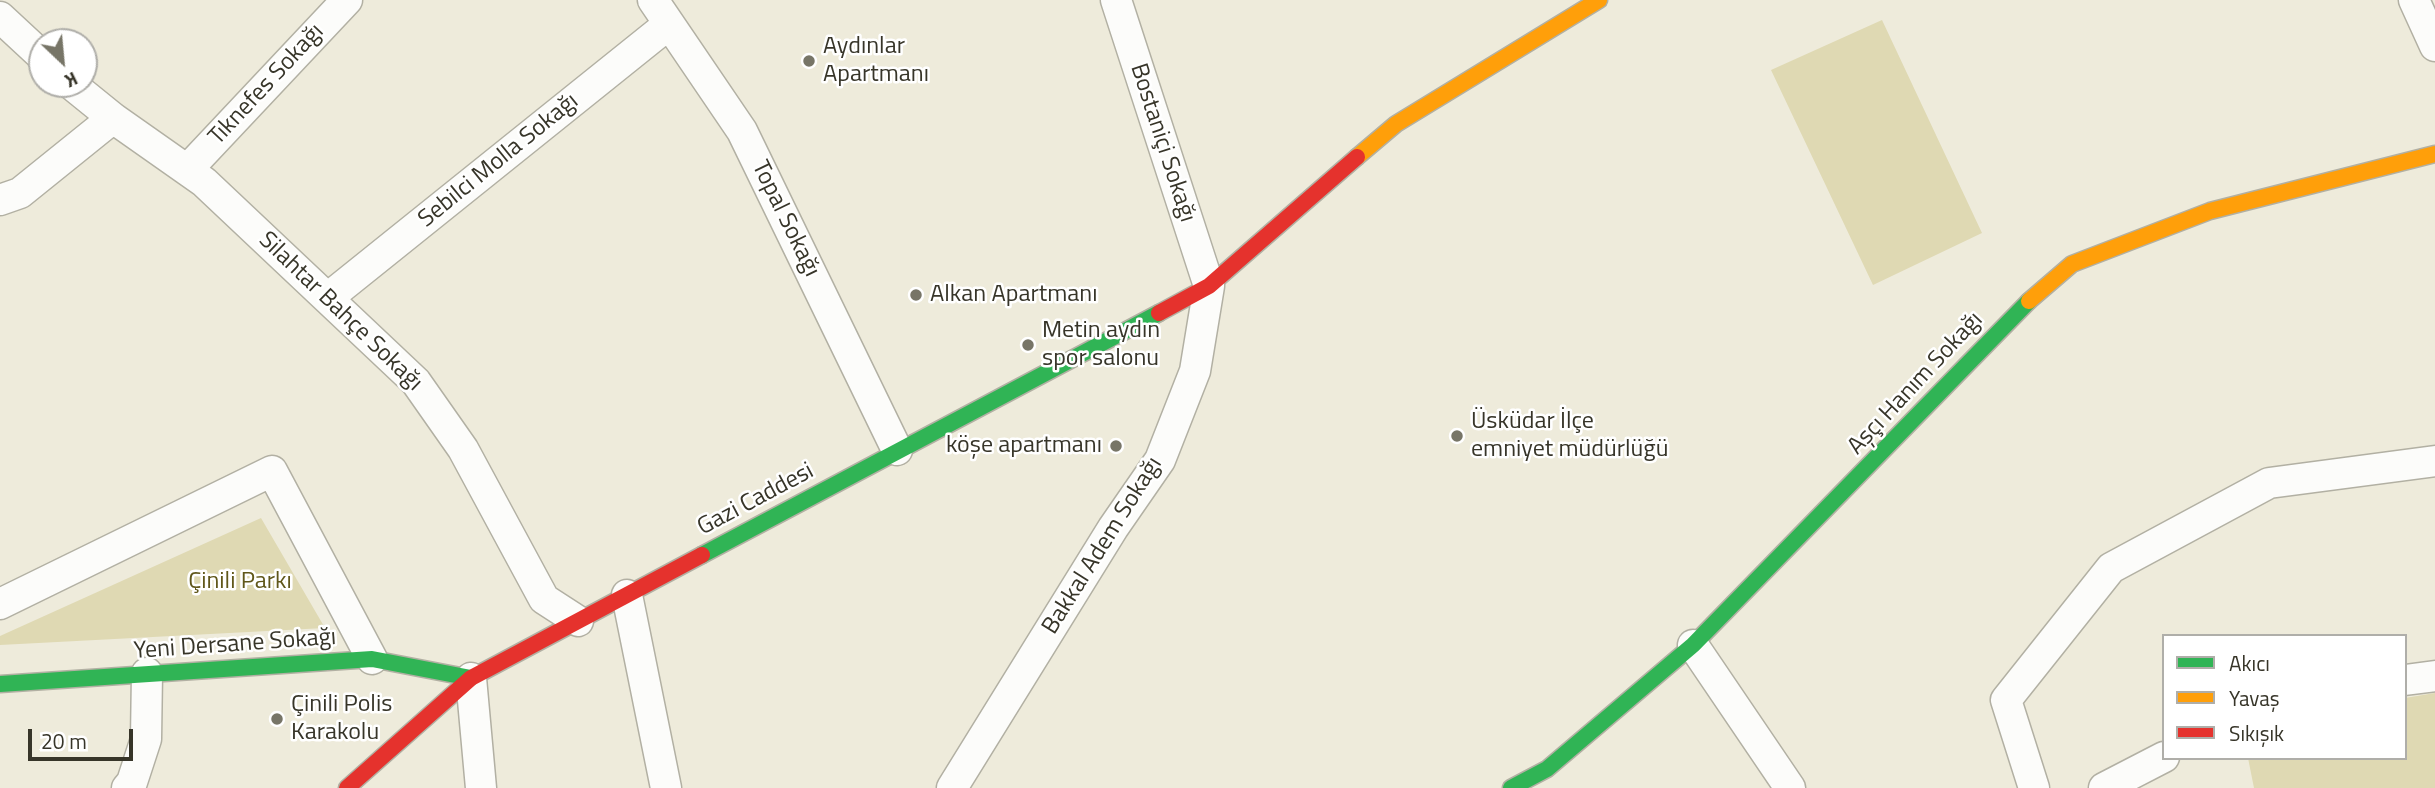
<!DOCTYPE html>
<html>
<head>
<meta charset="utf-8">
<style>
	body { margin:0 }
	#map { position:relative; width:2435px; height:788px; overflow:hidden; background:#eeebdb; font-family:"Titillium Web",sans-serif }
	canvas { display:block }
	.legend { position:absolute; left:2162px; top:634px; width:245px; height:126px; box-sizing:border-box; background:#fff; border:2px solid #afaea9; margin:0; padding:9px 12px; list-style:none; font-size:21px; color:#373529 }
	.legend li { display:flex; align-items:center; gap:14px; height:35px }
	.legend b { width:35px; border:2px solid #afaea9 }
	.north { position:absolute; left:28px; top:28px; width:70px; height:70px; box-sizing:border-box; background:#fff; border:2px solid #afaea9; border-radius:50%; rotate:154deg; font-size:19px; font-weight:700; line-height:28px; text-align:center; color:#373529 }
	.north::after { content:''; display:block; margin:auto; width:24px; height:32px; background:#777567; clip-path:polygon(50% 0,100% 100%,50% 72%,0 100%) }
	.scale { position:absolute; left:28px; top:729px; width:105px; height:32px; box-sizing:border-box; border:4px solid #373529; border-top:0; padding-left:9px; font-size:21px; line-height:24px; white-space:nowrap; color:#373529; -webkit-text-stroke:5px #fff; paint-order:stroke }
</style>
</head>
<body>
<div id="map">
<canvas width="2435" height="788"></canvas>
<ul class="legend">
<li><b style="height:9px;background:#30b455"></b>Akıcı</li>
<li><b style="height:9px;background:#ff9f0a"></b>Yavaş</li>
<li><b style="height:9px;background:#e5322d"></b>Sıkışık</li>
</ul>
<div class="north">K</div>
<div class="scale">20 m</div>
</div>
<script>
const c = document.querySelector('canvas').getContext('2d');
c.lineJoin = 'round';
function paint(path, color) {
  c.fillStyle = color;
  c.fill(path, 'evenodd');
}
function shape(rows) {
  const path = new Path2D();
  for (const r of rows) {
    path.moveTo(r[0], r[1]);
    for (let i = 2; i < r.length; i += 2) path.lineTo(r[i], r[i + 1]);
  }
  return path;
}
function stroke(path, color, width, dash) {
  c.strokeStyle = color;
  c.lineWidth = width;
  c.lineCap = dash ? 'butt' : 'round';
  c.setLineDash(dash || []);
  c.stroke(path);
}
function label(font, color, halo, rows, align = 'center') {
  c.font = font + ' "Titillium Web",sans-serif';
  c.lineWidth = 5;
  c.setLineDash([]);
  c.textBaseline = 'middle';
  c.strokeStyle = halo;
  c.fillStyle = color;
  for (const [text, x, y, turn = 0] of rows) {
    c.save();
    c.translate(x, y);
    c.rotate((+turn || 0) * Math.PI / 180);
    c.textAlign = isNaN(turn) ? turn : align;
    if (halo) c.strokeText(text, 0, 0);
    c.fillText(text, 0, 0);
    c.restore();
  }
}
paint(shape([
	[1882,20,1982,233,1873,285,1771,70],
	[261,518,325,628,0,645,0,636],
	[2435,693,2435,788,2254,788,2248,758,2405,758,2405,698]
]), '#dfd9b3');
const street = shape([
	[653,0,742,131,897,450],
	[2414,0,2435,46],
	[0,17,42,56],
	[71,84,113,118,204,182,416,382,463,449,544,599,578,621],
	[187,170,347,0],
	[0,200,20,193,113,118],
	[329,297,669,24],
	[627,595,666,788],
	[0,604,272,471,372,659],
	[1693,645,1790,788],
	[471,678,481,788],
	[2405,680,2435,676],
	[127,788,132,782,146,739,147,673],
	[952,788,1113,528,1160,460,1195,371,1209,286,1116,0],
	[2034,788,2006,700,2111,568,2269,483,2435,461],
	[2104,788,2164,757]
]);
const fast = shape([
	[702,555,1159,313],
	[0,684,372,659,471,678],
	[1511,788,1547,769,1693,645,2029,301]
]);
const slow = shape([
	[1357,157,1396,124,1599,0],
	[2029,301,2072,264,2210,211,2435,154]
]);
const jam = shape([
	[1159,313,1209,286,1357,157],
	[347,788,471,678,702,555]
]);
stroke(street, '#b2b0a3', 33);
stroke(fast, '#b2b0a3', 19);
stroke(slow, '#b2b0a3', 19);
stroke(jam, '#b2b0a3', 19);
stroke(street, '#fcfcfa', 30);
stroke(fast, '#30b455', 16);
stroke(slow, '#ff9f0a', 16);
stroke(jam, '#e5322d', 16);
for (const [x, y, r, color] of [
	[809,61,7,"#777567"],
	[916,295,7,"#777567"],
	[1028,345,7,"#777567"],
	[1457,436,7,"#777567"],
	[1116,446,7,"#777567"],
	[277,719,7,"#777567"]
]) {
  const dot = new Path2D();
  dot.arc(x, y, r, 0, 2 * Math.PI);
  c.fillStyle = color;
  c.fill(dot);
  stroke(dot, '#fff', 2.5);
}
label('24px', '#373529', '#fff', [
	["Aydınlar",823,47],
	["Apartmanı",823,75],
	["Alkan Apartmanı",930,295],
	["Metin aydın",1042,331],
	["spor salonu",1042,359],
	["Üsküdar İlçe",1471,422],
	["emniyet müdürlüğü",1471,450],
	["köşe apartmanı",1102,446,"right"],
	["Çinili Polis",291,705],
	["Karakolu",291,733]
], 'left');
label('24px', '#373529', '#fff', [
	["Tıknefes Sokağı",267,85,-47],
	["Bostaniçi Sokağı",1162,143,72],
	["Sebilci Molla Sokağı",499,161,-39],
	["Topal Sokağı",785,219,64],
	["Silahtar Bahçe Sokağı",340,312,44],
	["Aşçı Hanım Sokağı",1916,384,-47],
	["Gazi Caddesi",756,500,-28],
	["Bakkal Adem Sokağı",1103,546,-58],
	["Yeni Dersane Sokağı",235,645,-4]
]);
label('24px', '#60571a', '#fff', [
	["Çinili Parkı",240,582]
]);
</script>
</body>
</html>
